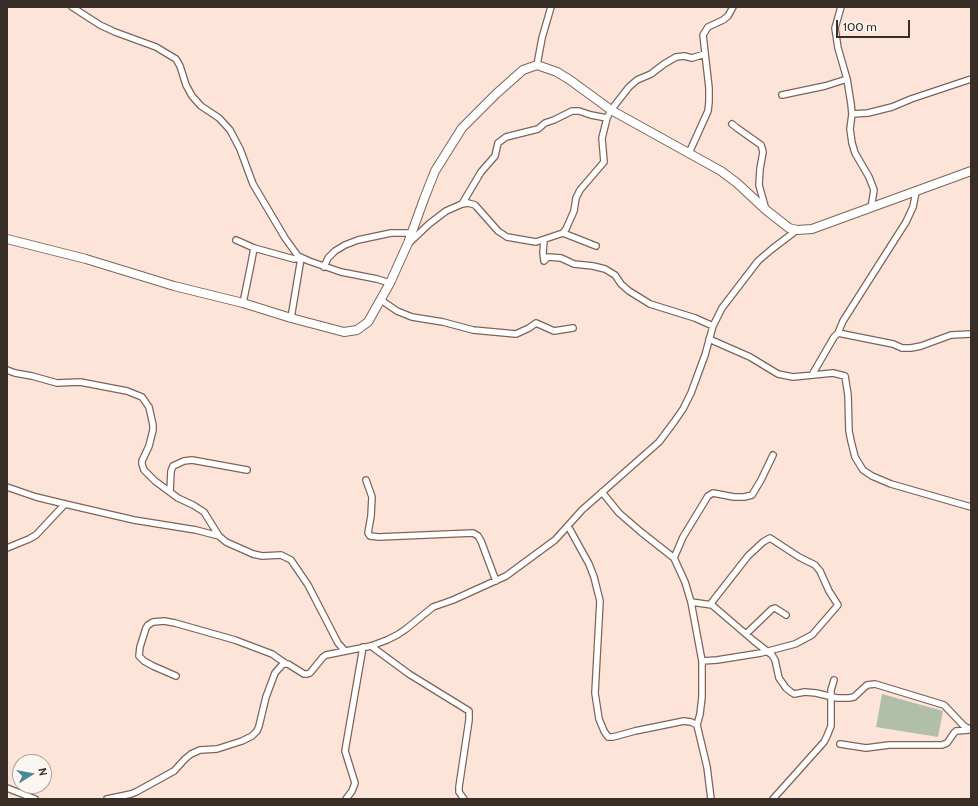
<!DOCTYPE html>
<html>
<head>
<meta charset="utf-8">
<style>
	body { margin:0 }
	#map { position:relative; width:978px; height:806px; overflow:hidden; background:#fce4d9; font-family:Cabin,sans-serif }
	canvas { display:block }
	.frame { position:absolute; inset:0; border:8px solid #382d27; pointer-events:none }
	.north { position:absolute; left:12px; top:754px; width:40px; height:40px; box-sizing:border-box; background:#fcf6f3; border:1px solid #aea6a1; border-radius:50%; rotate:79deg; font-size:11px; font-weight:700; line-height:16px; text-align:center; color:#382d27 }
	.north::after { content:''; display:block; margin:auto; width:14px; height:18px; background:#478b99; clip-path:polygon(50% 0,100% 100%,50% 72%,0 100%) }
	.scale { position:absolute; left:836px; top:20px; width:74px; height:18px; box-sizing:border-box; border:2px solid #382d27; border-top:0; padding-left:5px; font-size:12px; line-height:14px; white-space:nowrap; color:#382d27; -webkit-text-stroke:3px #fcf6f3; paint-order:stroke }
</style>
</head>
<body>
<div id="map">
<canvas width="978" height="806"></canvas>
<div class="frame"></div>
<div class="north">N</div>
<div class="scale">100 m</div>
</div>
<script>
const c = document.querySelector('canvas').getContext('2d');
c.lineJoin = 'round';
function paint(path, color) {
  c.fillStyle = color;
  c.fill(path, 'evenodd');
}
function shape(rows) {
  const path = new Path2D();
  for (const r of rows) {
    path.moveTo(r[0], r[1]);
    for (let i = 2; i < r.length; i += 2) path.lineTo(r[i], r[i + 1]);
  }
  return path;
}
function stroke(path, color, width, dash) {
  c.strokeStyle = color;
  c.lineWidth = width;
  c.lineCap = dash ? 'butt' : 'round';
  c.setLineDash(dash || []);
  c.stroke(path);
}
paint(shape([
	[882,694,943,711,938,737,876,727]
]), '#b2bfa8');
const street = shape([
	[72,7,100,25,115,32,156,47,176,59,180,66,186,85,192,96,201,106,219,118,230,130,240,149,253,184,285,238,298,256,309,261,341,272,377,279,390,283],
	[841,7,835,28,838,48,847,79,851,104,852,114,850,129,852,143,855,153,869,177,874,190,871,208],
	[537,65,542,38,551,7],
	[782,95,825,86,847,79],
	[852,114,868,113,892,107,911,99,971,79],
	[732,124,737,128,761,145,762,148,763,152,760,169,759,185,766,210],
	[689,153,708,111,709,102,709,88,703,35,708,27,723,20,728,16,733,7],
	[462,204,481,172,495,156,498,143,506,137,538,129,545,123,554,120,572,111,579,111,591,115,607,118],
	[563,233,596,246],
	[236,240,254,248,294,259,301,258,291,318],
	[544,240,543,253,544,261,548,257,561,258,574,264,593,266,605,269,615,275,621,284,629,291,650,304,695,318,713,326],
	[409,243,429,224,446,211,462,204,468,203,475,205,498,231,507,237,536,242,563,233,566,229,574,211,576,198,580,190,604,162,602,138,607,118,611,110,629,87,637,80,651,74,664,64,676,57,684,56,692,58,705,54],
	[324,267,328,258,335,251,345,245,358,240,391,233,412,233],
	[381,300,397,311,412,317,443,322,473,330,516,334,529,328,536,323,554,331,573,328],
	[243,303,251,264,254,248],
	[838,333,893,344,902,348,911,348,921,346,951,335,971,334],
	[709,339,750,357,778,374,793,377,833,373,845,376,848,395,849,431,851,441,855,457,863,470,872,476,891,484,971,507],
	[7,370,15,373,32,376,57,383,80,382,127,391,142,397,149,407,153,425,153,430,149,446,142,461,142,464,144,470,155,481,178,498,193,505,204,512,219,536,226,542,253,554,262,556,281,555,291,560,308,585,338,643,345,651],
	[812,375,834,337,838,333,843,321,906,222,913,207,916,192],
	[366,480,372,497,371,516,368,533,370,536,379,537,473,533,478,536,481,541,496,581],
	[7,487,36,497,65,504,134,520,196,530,219,536],
	[170,492,171,471,173,466,184,461,192,460,247,470],
	[602,492,619,513,641,532,674,558,685,582,691,602,712,605,754,641,772,655,775,660,779,678,786,688,791,692,794,694,805,692,816,693,837,698,849,698,854,697,867,685,875,684,944,705,964,726,971,730],
	[568,526,589,564,594,577,600,601,595,693,599,719,604,731,608,737,613,737,635,731,684,721,691,722,697,725],
	[7,548,29,539,36,535,65,504],
	[674,558,683,537,708,496,713,493,734,497,744,497,752,495,761,480,773,455],
	[691,602,702,661,702,697,700,714,697,725,707,767,711,799],
	[746,634,772,609,775,608,786,615],
	[371,646,409,674,469,711,469,720,459,787,459,792,464,799],
	[702,661,717,660,761,653,795,644,812,635,838,605,829,591,820,571,815,565,799,557,770,538,763,542,748,556,712,602,712,605],
	[176,676,153,666,144,661,139,656,140,647,146,628,148,625,153,622,164,621,175,623,235,640,272,654,285,663],
	[840,744,866,748,889,745,942,745,947,743,954,733,956,731,969,730],
	[7,788,35,799],
	[107,799,131,794,136,792,174,771,185,759,191,754,200,750,217,749,242,741,252,736,257,731,259,726,266,697,275,673,283,664,288,664,304,674,307,674,310,673,323,657,326,655,371,646,387,640,397,635,406,629,433,607,453,600,506,576,555,540,582,510,659,442,674,422,683,409,691,393,705,355,713,326,722,308,758,261,772,249,797,230],
	[346,799,352,791,355,783,345,751,363,647],
	[773,799,824,742,827,736,831,726,831,690,834,680]
]);
const secondary = shape([
	[7,239,86,259,174,286,243,303,291,318,344,332,357,330,368,322,390,283,408,243,424,199,435,171,462,128,496,94,523,70,537,65,557,72,570,80,611,110,721,171,737,183,766,210,789,228,797,230,812,229,971,171]
]);
stroke(street, '#7d6458', 8);
stroke(secondary, '#7d6458', 10);
stroke(street, '#fff', 5.5);
stroke(secondary, '#fff', 8);
</script>
</body>
</html>
